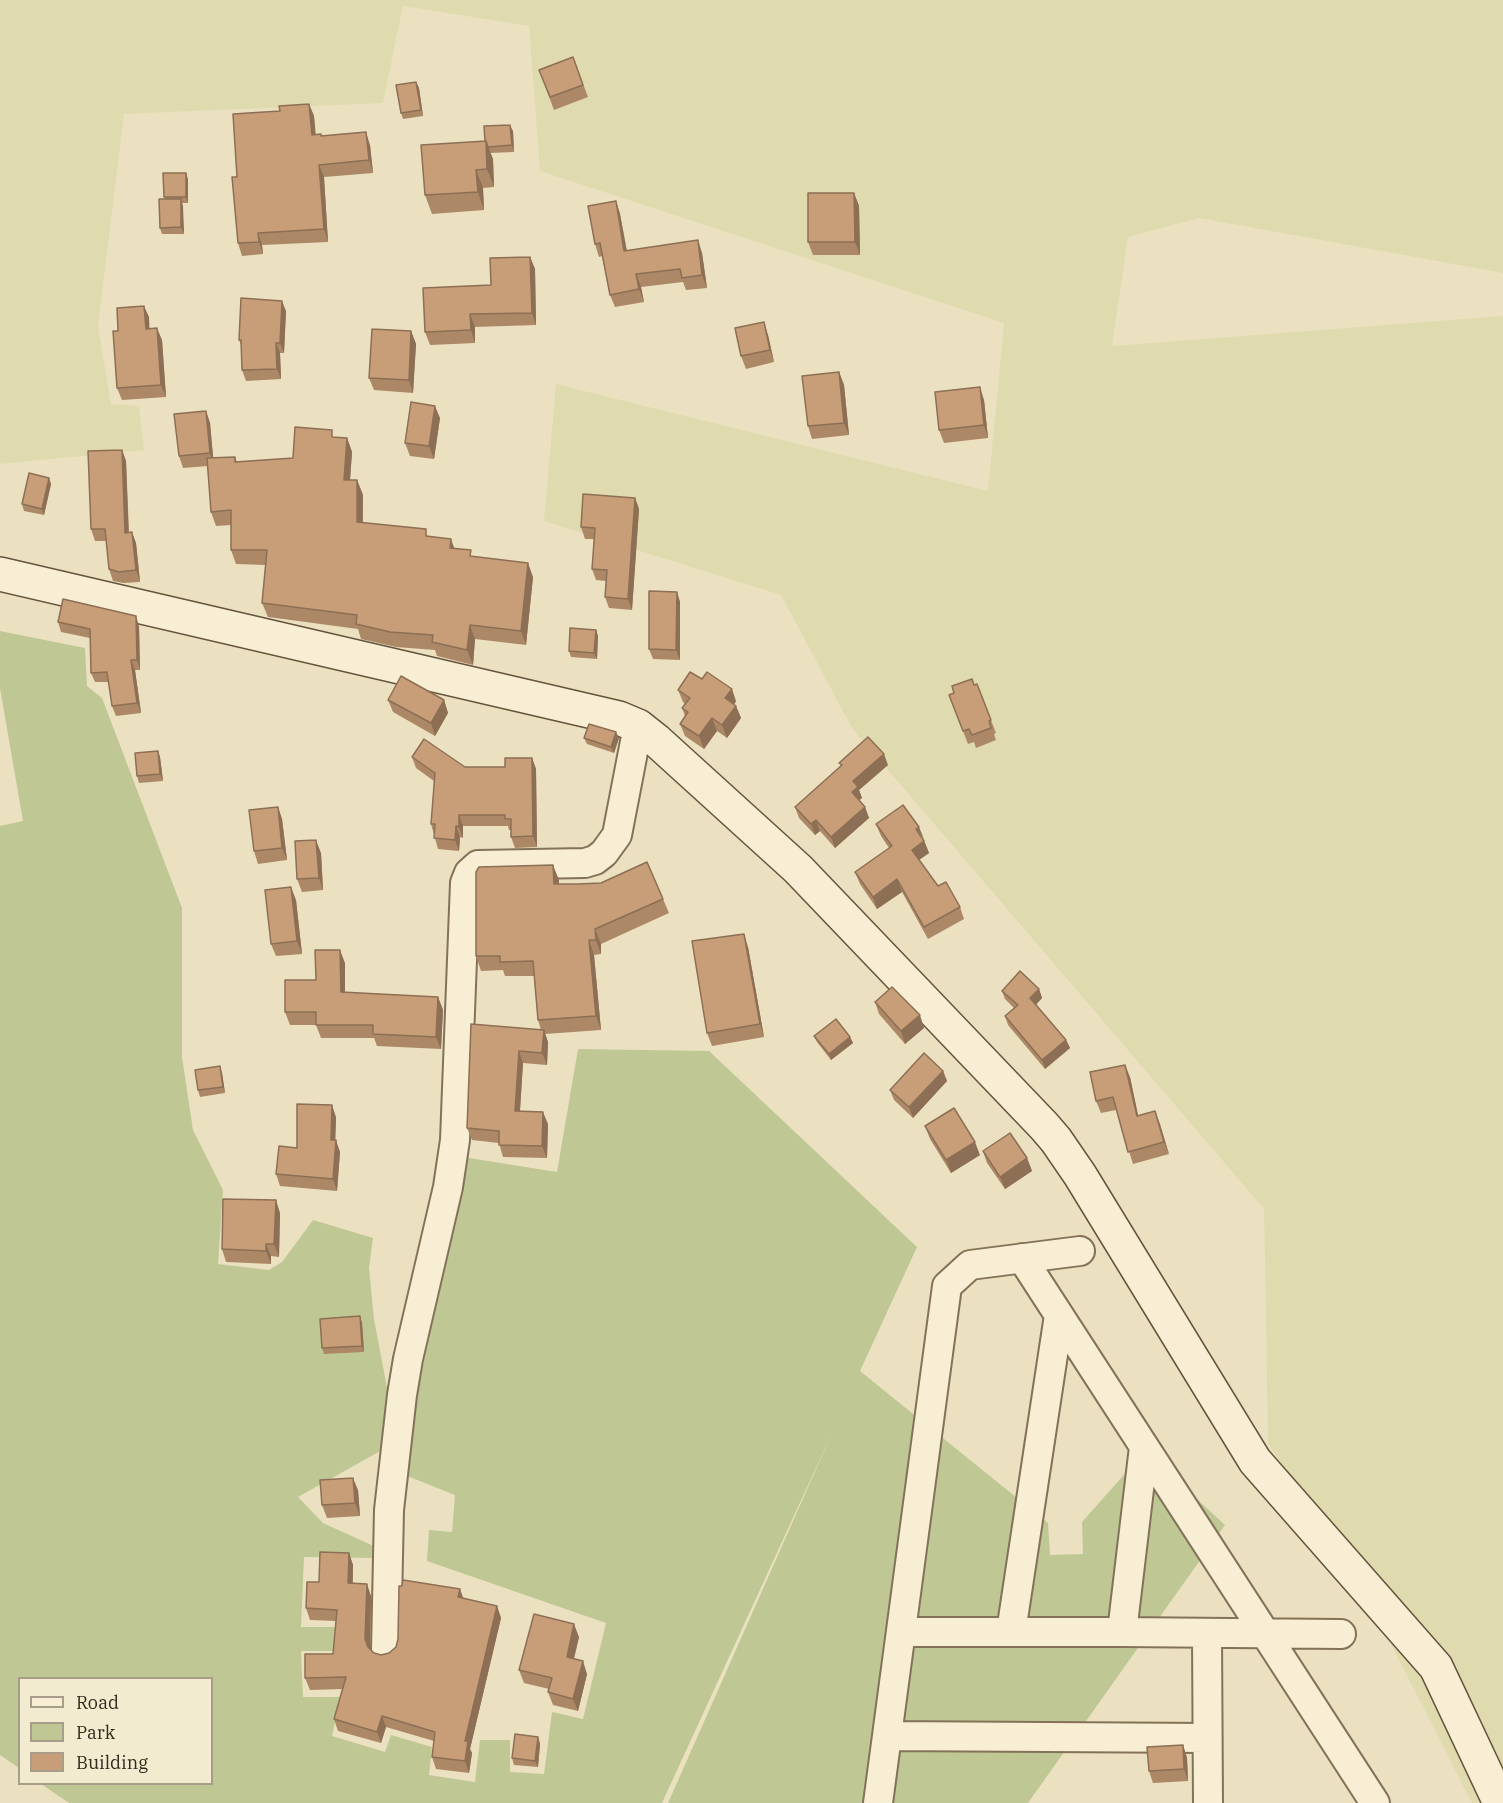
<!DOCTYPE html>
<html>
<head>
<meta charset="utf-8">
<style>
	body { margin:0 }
	#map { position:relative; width:1503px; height:1803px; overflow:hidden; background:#ebe1c1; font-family:"IBM Plex Serif",serif }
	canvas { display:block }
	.legend { position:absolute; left:18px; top:1677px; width:195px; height:108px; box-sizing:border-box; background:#f3ebd0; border:2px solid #a79d88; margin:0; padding:8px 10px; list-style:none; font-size:18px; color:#34291d }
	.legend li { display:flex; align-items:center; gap:12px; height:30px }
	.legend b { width:30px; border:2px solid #a79d88 }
</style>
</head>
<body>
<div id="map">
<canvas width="1503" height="1803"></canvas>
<ul class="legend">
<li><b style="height:8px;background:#f7eed3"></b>Road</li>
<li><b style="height:16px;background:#bfc895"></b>Park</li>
<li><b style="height:16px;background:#c89e78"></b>Building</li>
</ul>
</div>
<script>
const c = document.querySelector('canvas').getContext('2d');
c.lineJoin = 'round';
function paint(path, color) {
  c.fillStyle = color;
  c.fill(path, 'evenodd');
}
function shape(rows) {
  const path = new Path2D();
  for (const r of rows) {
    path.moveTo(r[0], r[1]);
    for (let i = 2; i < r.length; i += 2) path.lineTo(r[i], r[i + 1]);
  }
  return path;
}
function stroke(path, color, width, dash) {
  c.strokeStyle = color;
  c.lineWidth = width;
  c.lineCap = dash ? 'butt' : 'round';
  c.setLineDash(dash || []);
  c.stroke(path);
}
paint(shape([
	[0,0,1503,0,1503,273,1199,218,1128,237,1112,346,1503,316,1503,1803,1472,1803,1375,1613,1268,1443,1264,1209,852,728,781,595,544,521,556,384,988,491,1004,323,540,171,529,26,403,6,383,103,124,114,98,326,111,404,139,406,144,450,0,464]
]), '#e0dbae');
paint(shape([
	[0,631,85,648,87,686,102,698,182,908,182,1057,193,1130,223,1190,218,1264,269,1270,282,1262,313,1220,373,1238,369,1268,374,1319,394,1425,393,1444,298,1497,323,1523,376,1547,374,1558,304,1557,301,1627,342,1627,340,1651,301,1651,303,1697,341,1697,332,1736,385,1752,391,1735,432,1747,429,1775,475,1782,480,1740,510,1740,510,1772,544,1774,552,1712,583,1719,606,1623,427,1561,429,1530,452,1532,455,1495,402,1474,463,1157,557,1172,578,1049,709,1051,917,1247,860,1371,1048,1523,1050,1555,1083,1554,1082,1522,1145,1451,1225,1525,1028,1803,668,1803,832,1433,662,1803,69,1803,41,1784,212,1784,212,1678,20,1678,19,1768,0,1755,0,826,23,821,0,688]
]), '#bfc895');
const street = shape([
	[1022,1258,1375,1803],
	[901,1632,1122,1632,1341,1634],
	[1011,1632,1059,1315],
	[1122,1632,1144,1447],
	[1207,1634,1208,1803],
	[386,1650,389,1510,402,1395,408,1359,448,1187,455,1140,465,883,469,873,478,865,585,863,595,860,604,853,617,835,638,726],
	[887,1736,1207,1738],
	[878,1803,947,1286,970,1265,1080,1251]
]);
const secondary = shape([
	[0,574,619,718,638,726,657,741,798,869,1044,1126,1056,1140,1080,1175,1255,1461,1436,1667,1500,1803]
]);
stroke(street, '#837259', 32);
stroke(secondary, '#65533d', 36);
stroke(street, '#f7eed3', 28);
stroke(secondary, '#f7eed3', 33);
paint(shape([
	[573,57,588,97,554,110,539,70],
	[416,82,419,88,423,116,403,119,401,113],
	[309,104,314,116,315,134,370,145,373,173,324,177,328,242,262,245,263,254,242,256,238,243,237,177,280,111],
	[513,131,514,152,490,153,493,159,494,187,483,188,484,210,432,214,425,195,485,141],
	[188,179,188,203,182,203,184,234,162,234,160,228,165,199,164,197],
	[854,193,859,206,860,255,813,255,808,242],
	[616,201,620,214,627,251,702,253,707,288,686,290,683,282,641,287,644,302,615,307,610,295,602,256,599,257,595,244],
	[530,257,535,269,536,325,475,327,475,343,430,345,425,332],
	[286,311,284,353,280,353,281,379,246,381,242,370,241,345,239,340],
	[149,317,149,329,162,340,166,397,122,400,117,388],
	[411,331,416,344,413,393,374,390,369,378],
	[768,335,774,362,746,369,741,356],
	[839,372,844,385,849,435,812,439,808,426],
	[984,400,988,438,944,443,939,430],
	[206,411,210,423,213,458,235,457,237,462,293,458,335,437,347,438,352,452,350,480,357,480,363,495,363,523,429,536,473,557,533,577,526,645,475,639,473,665,437,656,435,650,396,647,361,639,358,629,268,617,262,603,266,565,236,564,231,550,231,525,216,526,211,512,208,466,183,468,179,456],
	[440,418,434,459,410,456,405,443],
	[122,450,126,461,129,532,136,543,140,582,123,583,113,581,109,569,106,541,95,541,91,529],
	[49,478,51,484,44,515,24,511,22,504],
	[635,498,639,509,632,610,609,608,605,597,606,581,596,580,592,569,594,539,585,539,581,527],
	[677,592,680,602,680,660,653,659,649,649],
	[58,622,139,626,140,670,135,670,141,713,116,716,112,706,109,682,95,682,91,673,90,638,61,632],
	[596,630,598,636,597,659,571,657,569,651],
	[977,684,996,733,994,734,996,740,976,748,974,742,968,744,949,695],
	[678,690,736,701,734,705,736,706,741,718,727,738,717,731,704,749,685,736,680,724,685,716,682,708,685,704,683,702],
	[388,700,444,700,448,713,435,736,393,712],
	[584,738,619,738,614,753,587,744],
	[158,751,160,757,163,781,139,783,137,776],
	[412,757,465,767,505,767,532,758,536,769,537,847,515,848,511,837,511,830,509,830,508,826,463,826,463,838,460,837,459,851,438,849,431,824,434,781,416,768],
	[839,763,888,765,859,790,862,798,859,800,865,807,869,818,835,848,820,831,815,835,799,818,795,807,841,766],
	[278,807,282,819,287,860,258,864,254,851],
	[876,824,924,840,929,853,919,860,938,886,960,907,964,919,928,939,902,892,877,909,860,884,855,872,889,848,881,836],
	[321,853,323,890,302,892,297,879],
	[559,880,559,884,663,899,669,913,601,944,601,954,594,955,601,1030,545,1034,548,1042,547,1065,523,1063,520,1112,548,1124,547,1158,503,1157,499,1143,472,1140,467,1128,471,1024,541,1030,538,1020,534,976,505,976,503,970,481,971,476,956],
	[296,900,302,954,276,956,271,944],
	[748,947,764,1037,712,1046,707,1033],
	[345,963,345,993,438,997,443,1010,441,1049,377,1046,374,1038,321,1038,316,1025,290,1025,285,1012,316,980],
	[1039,989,1042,998,1036,1004,1066,1040,1070,1048,1045,1069,1008,1025,1005,1016,1014,1008,1005,999,1002,991],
	[875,1002,924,1028,905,1044,879,1014],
	[814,1036,850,1037,853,1043,831,1060,817,1042],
	[943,1071,947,1081,913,1118,894,1100,890,1090],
	[222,1073,225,1093,200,1097,198,1090],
	[1130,1077,1138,1116,1155,1111,1169,1154,1133,1164,1116,1110,1101,1113,1096,1101],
	[336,1117,335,1140,340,1152,337,1191,280,1186,276,1174,297,1148],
	[925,1126,980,1155,951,1173,930,1139],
	[983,1151,1027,1158,1032,1171,1005,1189,987,1163],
	[280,1213,279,1257,271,1256,271,1264,226,1262,222,1249],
	[360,1316,362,1323,364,1352,324,1354,322,1348],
	[358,1490,360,1516,327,1518,322,1505],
	[349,1553,353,1565,353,1583,371,1596,370,1649,374,1653,381,1655,389,1653,463,1599,497,1606,501,1618,470,1749,472,1753,469,1773,436,1769,432,1757,434,1741,386,1727,381,1743,338,1731,334,1719,343,1689,310,1690,305,1678,333,1654,336,1621,310,1620,306,1608,319,1582],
	[579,1637,574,1659,587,1674,578,1711,553,1705,548,1692,549,1689,524,1683,519,1670],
	[538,1737,540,1744,538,1767,514,1765,512,1758],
	[1183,1745,1187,1758,1188,1781,1153,1783,1149,1771]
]), '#ac8867');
paint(shape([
	[416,82,419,88,423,116,421,110],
	[309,104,314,116,317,147,312,135],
	[510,125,513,131,514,152,512,145],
	[366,132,370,145,373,173,369,160],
	[486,141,493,159,494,187,487,169],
	[319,165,324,177,328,242,324,229],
	[476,170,483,188,484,210,478,192],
	[186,173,188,179,188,203,186,197],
	[854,193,859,206,860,255,855,242],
	[181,199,183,206,184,234,181,227],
	[616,201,620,214,629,264,624,251],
	[258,233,262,245,263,254,259,242],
	[698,240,702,253,707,288,702,275],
	[530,257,535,269,536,325,532,313],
	[636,274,641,287,644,302,639,289],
	[282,301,286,311,284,353,280,343],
	[144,306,149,317,150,341,146,329],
	[470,314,475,327,475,343,471,330],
	[764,322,768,335,774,362,770,350],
	[157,328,162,340,166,397,161,385],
	[411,331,416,344,413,393,409,380],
	[276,343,280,353,281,379,277,369],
	[839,372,844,385,849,435,844,423],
	[980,387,984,400,988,438,984,425],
	[435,406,440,418,434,459,429,446],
	[206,411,210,423,214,466,210,453],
	[347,438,352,452,349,494,344,480],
	[122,450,126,461,129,544,125,533],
	[49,478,51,484,44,515,42,509],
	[357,480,363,495,362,537,357,522],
	[635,498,639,509,632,610,628,599],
	[132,532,136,543,140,582,136,570],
	[451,539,456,553,450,548],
	[528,563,533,577,526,645,521,631],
	[677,592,680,602,680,660,676,650],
	[136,616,139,626,140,670,137,660],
	[470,625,475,639,473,665,467,650],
	[596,630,598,636,597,659,594,653],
	[131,660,135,670,141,713,137,703],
	[732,689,736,701,730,711,725,698],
	[444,700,448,713,435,736,431,723],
	[736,706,741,718,727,738,722,725],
	[712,718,717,731,704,749,699,736],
	[616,732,619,738,614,753,611,747],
	[158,751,160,757,163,781,160,774],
	[884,754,888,765,859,790,862,798,856,803,852,792,853,781],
	[532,758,536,769,537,847,533,836],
	[278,807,282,819,287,860,282,848],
	[865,807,869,818,835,848,831,837],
	[459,815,463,826,463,838,459,827],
	[816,820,820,831,815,835,811,824],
	[456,826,460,837,459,851,455,840],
	[919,827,924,839,916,829],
	[316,840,321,853,323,890,319,878],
	[924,841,929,853,916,862,912,850],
	[553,865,559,880,559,898,554,884],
	[897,879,902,892,877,909,873,897],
	[291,887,296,900,302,954,297,941],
	[595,929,601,944,601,954,596,940],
	[744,934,748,947,764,1037,760,1024],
	[589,940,594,955,601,1030,596,1016],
	[340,950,345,963,345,1005,341,992],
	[1039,989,1042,998,1034,1007,1030,998],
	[438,997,443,1010,441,1049,436,1037],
	[920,1015,924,1028,905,1044,901,1031],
	[544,1030,548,1042,547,1065,542,1053],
	[850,1037,853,1043,831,1060,829,1054],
	[1066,1040,1070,1048,1045,1069,1042,1060],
	[519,1051,523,1063,519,1124,515,1111],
	[1125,1065,1130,1077,1141,1129,1137,1116],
	[220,1066,222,1073,225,1093,223,1087],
	[943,1071,947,1081,913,1118,909,1107],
	[332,1105,336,1117,335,1151,331,1140],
	[1155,1111,1160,1124,1169,1154,1164,1142],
	[543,1112,548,1124,547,1158,542,1146],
	[336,1140,340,1152,337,1191,333,1179],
	[975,1142,980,1155,951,1173,946,1160],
	[1027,1158,1032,1171,1005,1189,1000,1177],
	[276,1200,280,1213,279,1257,274,1244],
	[266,1244,271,1256,271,1264,266,1251],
	[360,1316,362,1323,364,1352,362,1346],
	[353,1478,358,1490,360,1516,355,1503],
	[349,1553,353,1565,352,1595,348,1583],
	[367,1584,371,1596,370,1650,372,1658,365,1639],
	[460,1589,464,1600,458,1597],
	[497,1606,501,1618,470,1749,472,1753,469,1773,465,1761,465,1741],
	[574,1624,579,1637,571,1670,567,1657],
	[583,1661,587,1674,578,1711,573,1699],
	[382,1716,386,1727,381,1743,377,1732],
	[538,1737,540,1744,538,1767,535,1761],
	[1183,1745,1187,1758,1188,1781,1184,1769]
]), '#8c6f54');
const building = shape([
	[573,57,583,85,550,97,539,70,573,57],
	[416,82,421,110,401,113,396,85,416,82],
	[309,104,312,135,321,134,321,136,366,132,369,160,319,165,324,229,258,233,259,242,238,243,232,177,237,177,233,114,280,111,279,106,309,104],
	[510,125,512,145,488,147,486,141,485,141,484,126,510,125],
	[486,141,487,169,476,170,478,192,425,195,421,145,486,141],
	[163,173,186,173,186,197,164,197,163,173],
	[808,193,854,193,855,242,808,242,808,193],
	[159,199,181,199,181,227,160,228,159,199],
	[616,201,624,251,698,240,702,275,682,278,680,269,636,274,639,289,610,295,600,243,595,244,588,206,616,201],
	[530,257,532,313,470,314,471,330,425,332,423,288,491,285,490,258,530,257],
	[241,298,282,301,280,343,276,343,277,369,242,370,241,340,239,340,241,298],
	[144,306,146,329,157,328,161,385,117,388,113,331,118,331,117,308,144,306],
	[764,322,770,350,741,356,735,328,764,322],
	[372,329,411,331,409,380,369,378,372,329],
	[839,372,844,423,808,426,802,376,839,372],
	[980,387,984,425,939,430,935,392,980,387],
	[411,402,435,406,429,446,405,443,411,402],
	[206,411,210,453,179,456,174,414,206,411],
	[295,427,332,430,332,437,347,438,344,480,357,480,357,522,426,529,426,536,451,539,450,548,471,550,470,556,528,563,521,631,470,625,467,650,432,642,433,635,390,632,356,624,357,615,262,603,267,550,231,550,231,510,211,512,207,458,235,457,235,462,293,458,295,427],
	[122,450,125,533,132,532,136,570,119,572,109,569,105,529,91,529,88,451,122,450],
	[29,473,49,478,42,509,22,504,29,473],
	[583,494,635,498,628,599,605,597,607,570,592,569,595,528,581,527,583,494],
	[649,591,677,592,676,650,649,649,649,591],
	[63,599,136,616,137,660,131,660,137,703,112,706,107,672,91,673,90,629,58,622,63,599],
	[570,628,596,630,594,653,569,651,570,628],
	[690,672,702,679,707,672,732,689,725,698,736,706,722,725,712,718,699,736,680,724,688,712,682,708,690,698,678,690,690,672],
	[401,676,444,700,431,723,388,700,401,676],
	[972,679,974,685,977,684,991,720,989,721,991,728,972,735,969,729,963,731,949,695,954,693,952,686,972,679],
	[589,724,616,732,611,747,584,738,589,724],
	[868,737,884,754,853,781,858,787,852,792,865,807,831,837,816,820,811,824,795,807,842,765,839,763,868,737],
	[424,739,465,767,505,767,505,758,532,758,533,836,511,837,511,819,505,819,505,815,459,815,459,827,456,826,455,840,434,838,435,824,431,824,435,773,412,757,424,739],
	[158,751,160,774,137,776,135,753,158,751],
	[903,805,919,827,916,829,924,841,912,850,938,886,946,882,960,907,924,927,897,879,873,897,855,872,892,846,876,824,903,805],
	[278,807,282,848,254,851,249,810,278,807],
	[316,840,319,878,297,879,295,841,316,840],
	[647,862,663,899,595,929,596,940,589,940,596,1016,538,1020,533,961,500,962,500,956,476,956,476,872,479,867,553,865,554,884,578,884,601,883,647,862],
	[291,887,297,941,271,944,265,890,291,887],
	[744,934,760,1024,707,1033,692,941,744,934],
	[315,950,340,950,341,992,438,997,436,1037,373,1034,373,1025,316,1025,316,1012,285,1012,285,980,316,980,315,950],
	[1020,971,1039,989,1030,998,1066,1040,1042,1060,1005,1016,1018,1005,1002,991,1020,971],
	[892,987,920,1015,901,1031,875,1002,892,987],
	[836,1019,850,1037,829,1054,814,1036,836,1019],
	[471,1024,544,1030,542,1053,519,1051,515,1111,543,1112,542,1146,499,1145,499,1131,467,1128,471,1024],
	[924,1053,943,1071,909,1107,890,1090,924,1053],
	[1125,1065,1137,1116,1155,1111,1164,1142,1128,1152,1113,1097,1096,1101,1090,1072,1125,1065],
	[220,1066,223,1087,198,1090,195,1070,220,1066],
	[297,1104,332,1105,331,1140,336,1140,333,1179,276,1174,279,1146,297,1148,297,1104],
	[954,1108,975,1142,946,1160,925,1126,954,1108],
	[1010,1133,1027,1158,1000,1177,983,1151,1010,1133],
	[223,1199,276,1200,274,1244,266,1244,266,1251,222,1249,223,1199],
	[360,1316,362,1346,322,1348,320,1319,360,1316],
	[353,1478,355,1503,322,1505,320,1480,353,1478],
	[320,1552,349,1553,348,1583,367,1584,365,1639,368,1647,374,1653,381,1655,389,1653,396,1647,398,1639,399,1586,402,1586,403,1580,460,1589,458,1597,497,1606,465,1741,468,1741,465,1761,432,1757,435,1732,382,1716,377,1732,334,1719,346,1677,305,1678,305,1654,333,1654,337,1610,306,1608,307,1582,319,1582,320,1552],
	[534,1614,574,1624,567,1657,583,1661,573,1699,548,1692,552,1678,519,1670,534,1614],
	[515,1734,538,1737,535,1761,512,1758,515,1734],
	[1183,1745,1184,1769,1149,1771,1147,1747,1183,1745]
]);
paint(building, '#c89e78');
stroke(building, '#8c6f54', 1.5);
</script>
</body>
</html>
